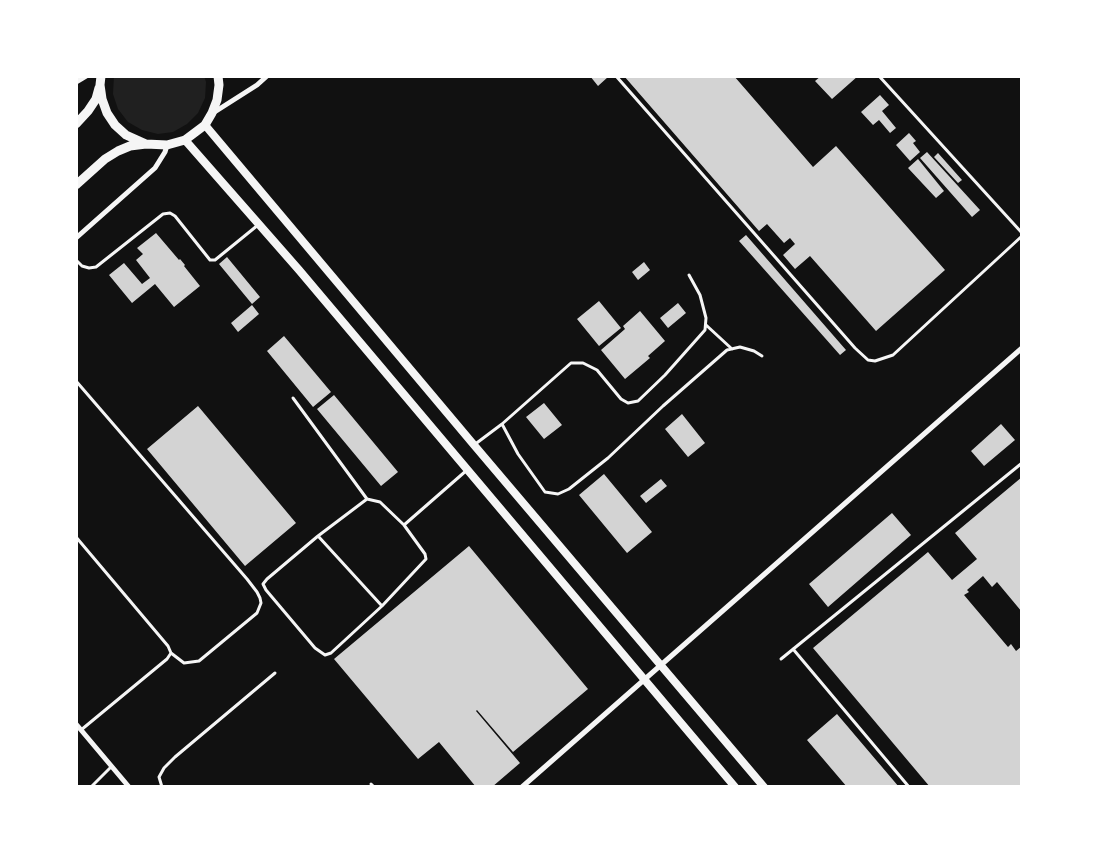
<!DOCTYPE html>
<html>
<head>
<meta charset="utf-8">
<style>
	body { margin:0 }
	#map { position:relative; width:1098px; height:863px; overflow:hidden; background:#111; font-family:"Times New Roman",serif }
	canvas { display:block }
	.frame { position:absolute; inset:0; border:78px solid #fff; pointer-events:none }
</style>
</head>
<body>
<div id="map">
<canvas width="1098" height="863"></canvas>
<div class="frame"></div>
</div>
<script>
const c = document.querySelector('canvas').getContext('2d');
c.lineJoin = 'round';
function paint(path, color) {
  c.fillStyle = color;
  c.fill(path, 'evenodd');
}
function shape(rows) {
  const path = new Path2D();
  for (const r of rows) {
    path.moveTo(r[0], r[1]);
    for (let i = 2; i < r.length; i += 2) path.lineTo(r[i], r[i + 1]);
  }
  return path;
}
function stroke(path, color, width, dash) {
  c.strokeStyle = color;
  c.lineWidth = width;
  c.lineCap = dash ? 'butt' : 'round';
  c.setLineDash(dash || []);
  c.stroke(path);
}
paint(shape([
	[114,76,204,76,206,82,205,98,198,113,187,124,173,132,158,134,142,130,128,122,118,109,113,94]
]), '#202020');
paint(shape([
	[590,76,607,76,608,77,598,86],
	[624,76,734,76,813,167,836,146,945,270,876,331,810,256,795,269,783,255,795,244,790,238,784,243,767,224,759,231],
	[821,76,858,76,832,99,815,81],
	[880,95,889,105,882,111,896,128,890,133,879,120,873,125,861,112],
	[909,133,916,141,913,143,920,152,910,161,896,145],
	[927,152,980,210,972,217,920,158],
	[938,153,962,180,958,183,934,157],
	[918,159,944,191,936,198,908,168],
	[156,233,179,260,180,259,185,265,184,266,200,286,174,307,155,284,132,303,109,275,124,263,142,284,150,278,136,260,143,254,137,248],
	[746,235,846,350,840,355,739,241],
	[227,257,260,297,252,304,219,264],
	[644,262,650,270,638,280,632,272],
	[599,301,621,328,599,346,577,319],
	[678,303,686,313,668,328,660,318],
	[252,305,259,314,238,332,231,323],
	[640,311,665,341,648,356,650,358,625,379,601,350,625,329,623,326],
	[284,336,331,392,313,407,267,351],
	[334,395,398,472,381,486,317,409],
	[544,403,562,425,544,439,526,417],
	[198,406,296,523,245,566,147,449],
	[682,414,705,443,688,457,665,429],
	[1001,424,1015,440,984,466,971,451],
	[604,474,652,532,627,553,579,495],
	[1022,477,1022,612,997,582,992,587,983,576,967,590,969,592,964,595,1008,647,1011,644,1016,651,1022,646,1022,787,930,787,813,648,928,552,952,580,977,559,955,533],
	[661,479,667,486,646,503,640,496],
	[892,513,911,535,828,607,809,584],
	[469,546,588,689,513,752,477,710,476,711,520,763,492,787,476,787,439,742,418,759,334,659],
	[837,714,899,787,847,787,807,740]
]), '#d3d3d3');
stroke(shape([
	[616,76,855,348,868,360,875,361,893,355,1022,236],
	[879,76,1022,233],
	[76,260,82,266,89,268,96,267,163,214,170,213,175,216,210,260,215,260,258,225],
	[706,325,732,349],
	[76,381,247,579,257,592,260,598,261,603,257,613,199,661,184,663,171,653],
	[293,398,367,499,380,502,404,525,425,554,426,559,382,606,331,653,325,655,315,648,266,590,263,584,267,579,318,536,367,499],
	[502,424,518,454,545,492,558,494,569,489,608,458,663,406,727,350,740,347,754,351,762,356],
	[474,445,502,424,571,363,583,363,597,370,621,399,628,403,638,401,665,375,705,330,706,318,700,295,689,275],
	[404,525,467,470],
	[318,536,382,606],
	[76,537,168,646,171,653,167,659,81,730],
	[793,649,909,787],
	[781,659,1022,463],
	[371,784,374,787],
	[91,787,111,767],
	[162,787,159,777,164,768,175,757,275,673]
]), '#f5f5f5', 3);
stroke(shape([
	[76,82,86,76],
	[213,113,257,85,267,76],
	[76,238,155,168,165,152,167,145],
	[76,724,129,787],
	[522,787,1022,348]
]), '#f5f5f5', 5);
stroke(shape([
	[205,125,474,445,764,787],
	[185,140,299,270,735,787]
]), '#f5f5f5', 8);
stroke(shape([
	[101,76,100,85,102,99,107,113,115,125,126,135,146,144,167,145,185,140,205,125,212,113,217,100,219,85,218,76],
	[76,124,88,111,96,99,99,88],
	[76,185,105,159,118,151,130,146,146,144]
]), '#f5f5f5', 9);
</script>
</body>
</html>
